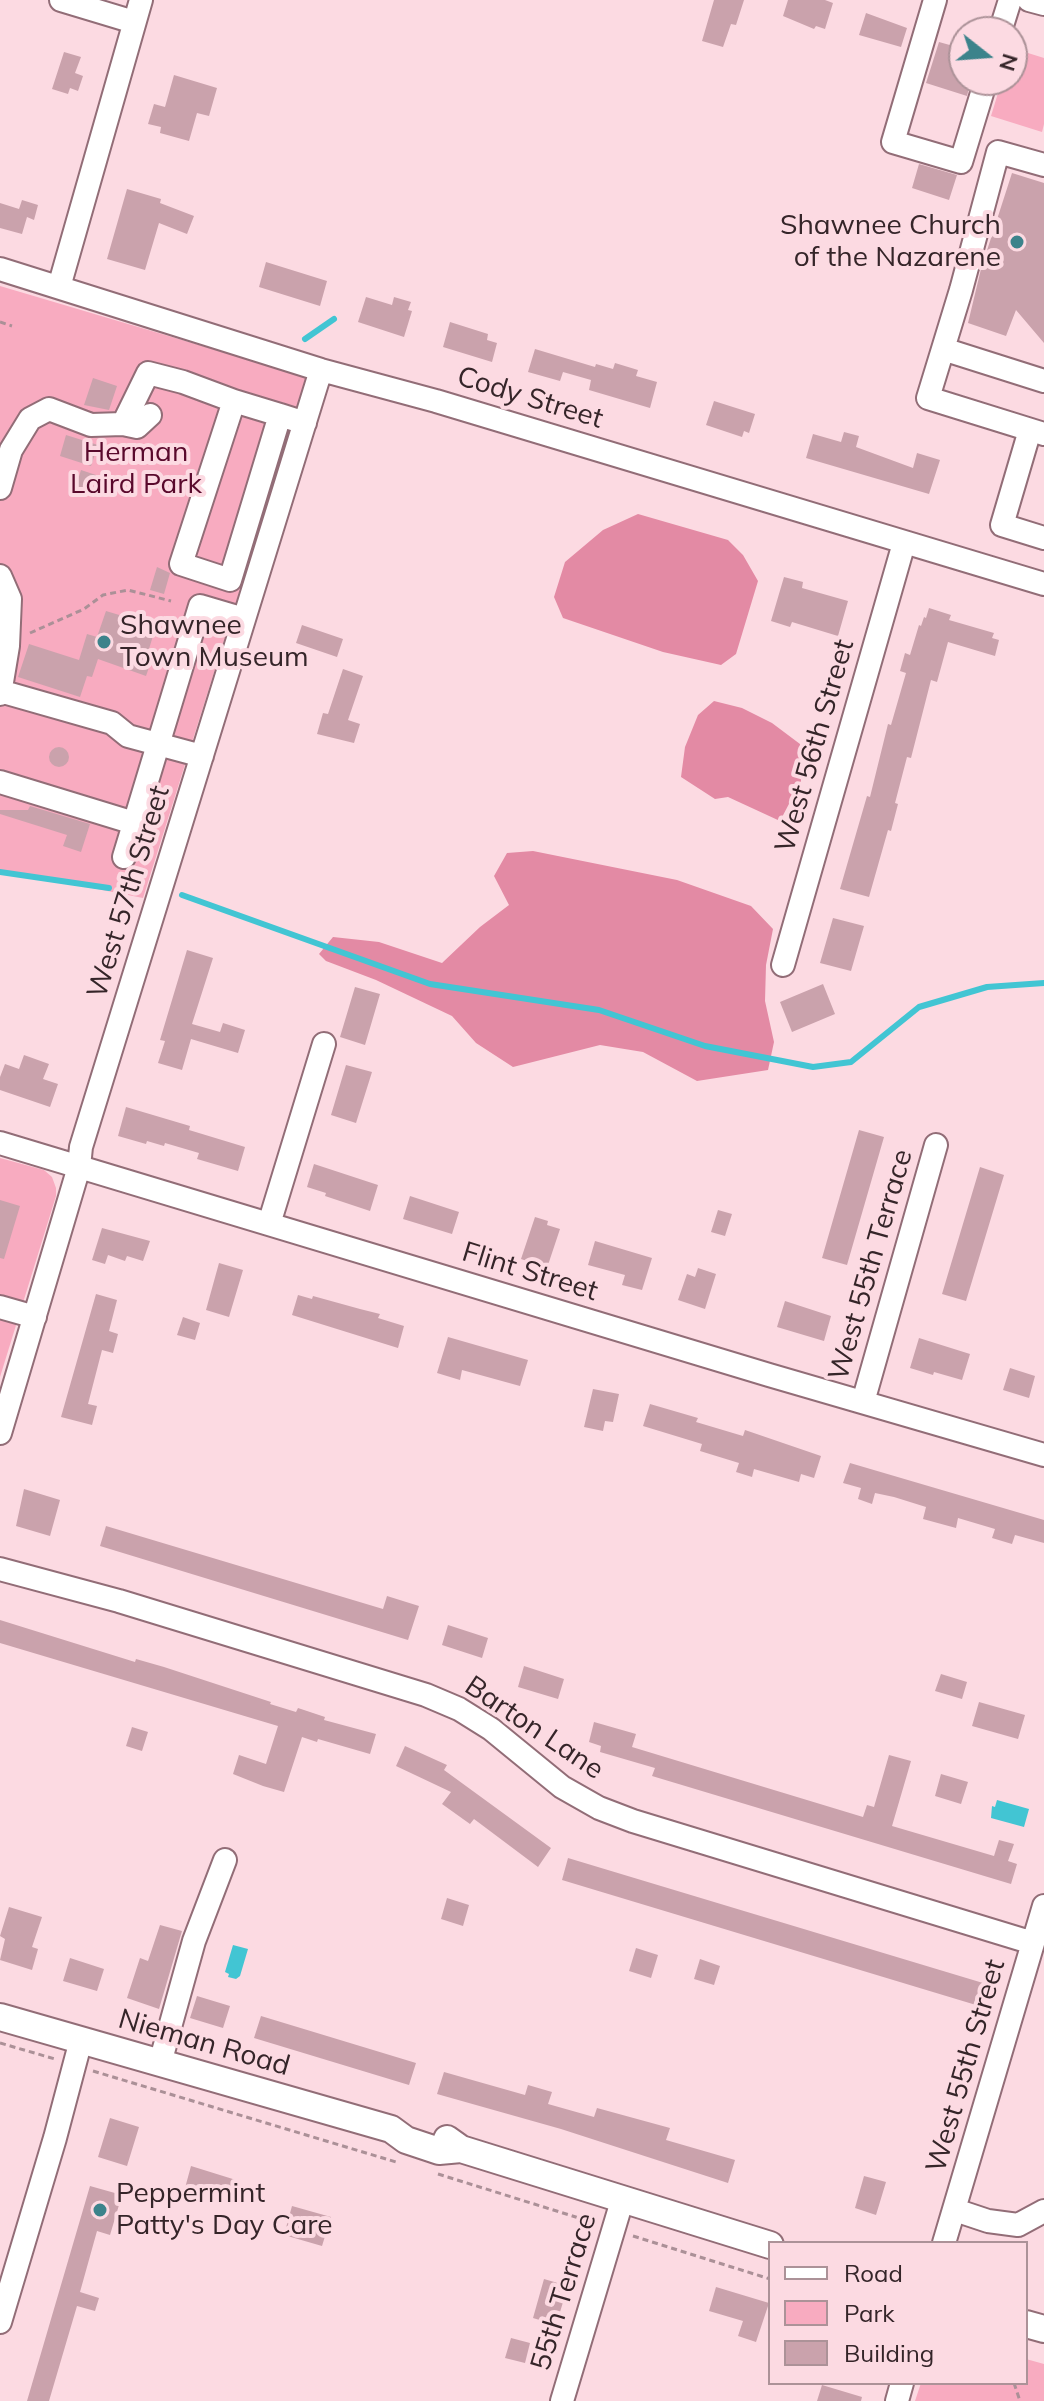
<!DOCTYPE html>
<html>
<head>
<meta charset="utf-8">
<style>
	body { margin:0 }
	#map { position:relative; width:1044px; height:2401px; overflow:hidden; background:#fcdae2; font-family:Mulish,sans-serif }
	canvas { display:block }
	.legend { position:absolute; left:768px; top:2241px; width:260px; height:144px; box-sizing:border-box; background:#fcdae2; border:2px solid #ac9298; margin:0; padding:10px 14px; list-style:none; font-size:24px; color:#352529 }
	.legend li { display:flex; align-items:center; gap:16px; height:40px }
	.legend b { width:40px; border:2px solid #ac9298 }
	.north { position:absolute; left:948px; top:16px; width:80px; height:80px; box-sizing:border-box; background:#fcdae2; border:2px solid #ac9298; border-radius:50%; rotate:107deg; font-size:22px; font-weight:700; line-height:32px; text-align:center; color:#352529 }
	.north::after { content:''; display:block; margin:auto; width:28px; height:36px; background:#3c838b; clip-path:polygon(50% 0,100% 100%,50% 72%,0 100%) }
</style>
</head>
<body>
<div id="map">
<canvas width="1044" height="2401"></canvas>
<ul class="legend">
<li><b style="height:10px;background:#fff"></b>Road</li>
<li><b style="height:22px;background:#f8abc0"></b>Park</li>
<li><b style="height:22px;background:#caa2ac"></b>Building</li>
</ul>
<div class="north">N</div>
</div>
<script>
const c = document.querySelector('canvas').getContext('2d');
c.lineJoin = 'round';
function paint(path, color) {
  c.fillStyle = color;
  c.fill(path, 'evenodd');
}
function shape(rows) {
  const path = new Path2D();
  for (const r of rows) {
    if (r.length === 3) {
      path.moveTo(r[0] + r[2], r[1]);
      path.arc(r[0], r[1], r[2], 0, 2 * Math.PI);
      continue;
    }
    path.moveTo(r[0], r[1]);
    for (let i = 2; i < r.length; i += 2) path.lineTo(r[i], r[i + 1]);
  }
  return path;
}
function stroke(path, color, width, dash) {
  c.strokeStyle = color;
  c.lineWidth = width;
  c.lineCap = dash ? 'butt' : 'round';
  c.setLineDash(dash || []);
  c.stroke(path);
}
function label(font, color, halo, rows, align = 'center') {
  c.font = font + ' Mulish,sans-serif';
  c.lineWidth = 8;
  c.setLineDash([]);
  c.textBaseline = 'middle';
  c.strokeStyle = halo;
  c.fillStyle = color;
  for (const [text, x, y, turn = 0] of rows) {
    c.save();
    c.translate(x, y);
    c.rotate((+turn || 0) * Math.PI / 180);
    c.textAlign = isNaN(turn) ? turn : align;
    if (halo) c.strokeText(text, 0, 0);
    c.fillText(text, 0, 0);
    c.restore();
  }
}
paint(shape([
	[1012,48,1044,58,1044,124,1042,132,991,116,1002,80,1012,80],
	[0,286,307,377,143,898,0,870],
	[0,1158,44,1170,52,1177,56,1188,56,1196,0,1377],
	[1026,2359,1044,2364,1044,2401,915,2401,921,2383,1026,2383]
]), '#f8abc0');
paint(shape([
	[638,514,728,540,743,555,758,581,736,654,721,665,663,652,563,618,554,597,565,562,603,530],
	[714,701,742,708,772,723,800,744,801,781,780,821,728,797,715,799,681,777,685,747,698,715],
	[533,851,677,880,751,906,773,929,766,965,765,1001,774,1042,768,1070,697,1081,643,1052,600,1045,513,1067,476,1043,452,1016,376,980,326,961,319,954,333,937,379,942,442,963,480,927,509,905,494,876,507,853]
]), '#e38aa4');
paint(shape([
	[997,1800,1029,1809,1024,1827,991,1818,992,1806,995,1807],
	[233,1945,248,1949,240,1976,236,1979,228,1977,229,1974,225,1972]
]), '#42c5d3');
stroke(shape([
	[305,339,334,319],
	[0,872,109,888],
	[182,895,430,984,599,1010,705,1046,813,1067,851,1062,919,1007,987,987,1044,983]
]), '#42c5d3', 6);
paint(shape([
	[714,0,744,0,736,25,731,24,723,47,702,41],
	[788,0,825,0,833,3,825,29,816,26,814,29,783,16],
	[866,13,907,28,901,47,859,35],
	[939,42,964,49,964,80,971,80,967,96,926,83],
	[64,52,81,57,75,73,83,76,78,91,70,88,68,94,52,89],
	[174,75,217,88,209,116,197,113,189,141,160,133,161,127,148,124,154,104,165,107],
	[919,164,957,175,949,200,912,188],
	[1012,173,1044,183,1044,343,1016,310,1006,336,968,323,981,269],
	[127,189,161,199,160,203,194,216,187,234,159,223,145,270,107,259],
	[22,200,38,205,34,220,27,217,22,234,0,228,0,203,19,209],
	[266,262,327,281,320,306,259,287],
	[366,297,392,305,394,297,411,302,408,310,412,311,404,337,358,322],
	[450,322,488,334,487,340,497,343,492,362,443,347],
	[535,349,595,367,596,364,613,369,615,363,638,370,636,376,657,382,650,408,589,390,591,380,563,372,560,381,528,372],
	[93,378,117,386,109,410,84,405],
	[714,401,755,414,749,433,744,431,742,437,706,425],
	[844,432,859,436,856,447,913,468,917,453,940,460,929,494,806,458,813,434,841,442],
	[66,435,98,445,91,466,60,456],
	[81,470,96,475,90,494,75,489],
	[157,567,170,573,164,594,150,590],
	[784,577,803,582,802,588,848,601,838,636,792,622,790,627,771,621],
	[929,608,951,615,949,620,994,633,992,638,999,640,995,656,948,642,937,682,931,680,911,758,907,757,895,803,898,804,891,831,888,830,869,897,840,889,867,796,870,797,888,724,891,725,906,673,900,671,905,653,910,655,919,625,921,626,924,617,926,618],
	[106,611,156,626,149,649,155,650,146,676,98,659,92,677,87,676,80,697,18,677,29,644,79,660,87,634,97,637],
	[302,625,343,639,337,657,296,643],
	[343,669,363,676,348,720,360,724,354,743,317,734,323,713,328,714],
	[59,757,10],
	[30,806,90,824,81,852,63,846,67,835,0,814,0,810,28,810],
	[833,918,864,926,851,971,820,963],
	[187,950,213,958,192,1024,220,1032,223,1023,245,1030,238,1053,191,1039,182,1070,158,1063,165,1041,160,1040],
	[823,984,835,1014,792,1032,780,1002],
	[355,987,380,994,365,1045,340,1037],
	[24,1055,49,1064,43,1079,58,1084,50,1107,0,1090,0,1077,5,1064,19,1069],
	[346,1065,372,1072,356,1123,331,1115],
	[126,1107,190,1126,189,1130,245,1147,238,1171,197,1159,199,1153,165,1143,164,1146,147,1141,146,1144,118,1136],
	[859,1130,884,1137,847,1265,822,1258],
	[314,1164,378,1185,370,1211,325,1196,326,1193,307,1187],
	[980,1167,1004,1175,966,1301,942,1294],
	[410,1196,459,1212,452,1234,403,1219],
	[0,1200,20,1206,4,1259,0,1258],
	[718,1210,732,1214,725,1236,711,1232],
	[535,1217,548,1221,547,1225,560,1229,547,1268,521,1259],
	[102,1228,150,1241,143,1261,127,1256,125,1261,108,1255,105,1264,92,1260],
	[595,1241,652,1258,642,1290,622,1285,625,1275,588,1265],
	[219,1263,243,1270,229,1317,206,1310],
	[698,1268,716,1274,705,1309,678,1300,687,1274,695,1277],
	[96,1294,117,1300,109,1331,118,1334,113,1353,102,1350,88,1404,97,1406,92,1425,61,1417],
	[298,1295,312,1299,313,1296,360,1309,380,1314,378,1318,404,1326,398,1348,292,1315],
	[785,1301,831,1316,824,1341,777,1327],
	[183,1317,200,1323,195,1340,177,1335],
	[448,1337,528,1360,520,1386,462,1370,460,1380,437,1373],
	[919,1338,970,1354,962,1380,934,1372,933,1375,910,1368],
	[1010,1368,1035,1376,1029,1398,1003,1390],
	[593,1389,619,1394,613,1422,605,1421,603,1431,584,1427],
	[650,1404,698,1418,696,1422,743,1436,745,1430,821,1456,814,1478,801,1474,799,1482,754,1469,752,1477,736,1472,739,1463,700,1451,702,1444,643,1426],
	[850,1463,1044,1520,1044,1543,1015,1535,1012,1544,992,1538,995,1529,958,1518,956,1528,923,1519,926,1507,894,1497,875,1493,872,1504,858,1499,861,1488,843,1483],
	[24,1489,60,1500,50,1536,16,1526],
	[106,1526,383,1609,387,1596,419,1606,408,1640,100,1546],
	[0,1620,135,1662,136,1659,164,1667,271,1702,270,1704,296,1712,298,1708,325,1717,324,1720,376,1734,370,1754,318,1739,317,1742,302,1737,284,1792,263,1786,233,1774,239,1755,266,1764,278,1726,0,1643],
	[448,1625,488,1638,482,1658,442,1645],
	[524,1666,564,1679,558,1699,518,1687],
	[941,1674,967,1682,962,1699,935,1691],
	[979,1702,1025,1715,1018,1739,972,1726],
	[594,1722,636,1734,632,1747,863,1817,867,1805,874,1807,889,1755,911,1761,892,1826,994,1856,999,1840,1014,1844,1008,1861,1017,1864,1011,1884,652,1776,655,1768,600,1752,601,1746,589,1742],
	[132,1727,148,1732,142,1751,126,1746],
	[405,1746,447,1765,444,1770,551,1848,538,1867,474,1819,470,1824,442,1804,451,1792,396,1766],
	[941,1774,968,1782,961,1804,935,1796],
	[568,1858,983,1983,976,2005,562,1880],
	[447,1898,469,1905,463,1926,441,1919],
	[9,1907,42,1917,32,1947,38,1949,32,1970,0,1960,5,1939,0,1936],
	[160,1925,182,1931,159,2009,127,1998,140,1958,148,1961],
	[636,1948,658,1955,651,1978,629,1971],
	[70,1958,104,1969,97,1991,63,1981],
	[700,1959,720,1966,714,1985,694,1979],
	[197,1996,230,2006,223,2028,190,2018],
	[261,2016,416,2063,409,2085,254,2038],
	[444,2072,525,2095,528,2085,552,2092,548,2104,594,2117,597,2108,670,2128,666,2140,735,2160,728,2183,561,2129,437,2094],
	[110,2118,139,2127,127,2166,98,2157],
	[191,2166,236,2180,229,2202,185,2188],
	[864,2176,886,2182,876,2215,855,2208],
	[90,2186,122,2195,110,2235,97,2231,80,2292,99,2298,95,2311,77,2306,49,2401,27,2401],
	[292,2206,331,2217,322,2246,284,2235],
	[544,2279,568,2286,556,2325,533,2318],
	[716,2287,769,2303,756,2342,738,2336,743,2321,709,2311],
	[511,2338,530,2343,525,2363,505,2358],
	[822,2385,862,2397,861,2401,817,2401]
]), '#caa2ac');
const minor = shape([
	[61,0,134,22],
	[935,0,893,142,961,162,986,80],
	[1029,0,1044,4],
	[1000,32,1010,0],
	[1044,165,998,152,961,290,928,398,1044,434],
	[0,269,321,370,436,401,1044,584],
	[59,287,141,0],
	[943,349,1044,381],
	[280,415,234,401,181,564,230,580,280,415,305,423],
	[123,424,137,427,150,415],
	[1030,430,1002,525,1044,538],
	[0,488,11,450,30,419,49,409,91,425,123,424,148,373,183,382,234,401],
	[0,576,10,599,8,646,0,694],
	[0,691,112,723,128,736,202,756],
	[0,782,134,823],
	[124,857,200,606,244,619],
	[783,965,904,543],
	[0,1143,769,1375,1044,1455],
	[269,1224,324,1044],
	[0,1307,35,1317],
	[863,1402,936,1145],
	[0,1433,79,1167,81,1147,321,370],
	[0,1569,119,1601,426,1695,459,1709,491,1729,562,1787,599,1808,633,1821,1033,1943],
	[160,2063,194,1941,225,1860],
	[955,2210,988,2221,1018,2225,1044,2211],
	[944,2243,1044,1906],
	[0,2322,55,2138,81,2040],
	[562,2401,622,2201],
	[897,2401,902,2383]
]);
const major = shape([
	[0,2017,391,2129,406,2140,439,2151,461,2149],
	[447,2139,461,2149,770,2245],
	[1026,2324,1044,2329]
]);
stroke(minor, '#926d77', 26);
stroke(major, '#926d77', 30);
stroke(shape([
	[0,322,12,326],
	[30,633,84,609,103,595,128,590,171,601],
	[0,2043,55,2059],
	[93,2071,396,2162],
	[438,2174,595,2223],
	[633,2236,770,2279],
	[1014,2383,1020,2401]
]), '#ab9097', 3, [6, 4]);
stroke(minor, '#fff', 22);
stroke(major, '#fff', 26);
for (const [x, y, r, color] of [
	[1017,242,8,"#3c838b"],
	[104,642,8,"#3c838b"],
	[100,2210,8,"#3c838b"]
]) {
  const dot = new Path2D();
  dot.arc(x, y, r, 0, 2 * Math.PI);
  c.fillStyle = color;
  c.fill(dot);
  stroke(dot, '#fcdae2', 3);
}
label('28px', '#352529', '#fcdae2', [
	["Shawnee Church",1001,226,"right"],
	["of the Nazarene",1001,258,"right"],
	["Shawnee",120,626],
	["Town Museum",120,658],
	["Peppermint",116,2194],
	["Patty's Day Care",116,2226]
], 'left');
label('28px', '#352529', '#fcdae2', [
	["Cody Street",530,398,17],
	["West 56th Street",815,746,-74],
	["West 57th Street",129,892,-73],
	["West 55th Terrace",871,1265,-74],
	["Flint Street",530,1272,17],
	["Barton Lane",534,1728,34],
	["Nieman Road",204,2043,16],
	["West 55th Street",966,2066,-74],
	["55th Terrace",564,2292,-73]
]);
label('28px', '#59092c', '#fcdae2', [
	["Herman",136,453],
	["Laird Park",136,485]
]);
</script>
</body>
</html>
